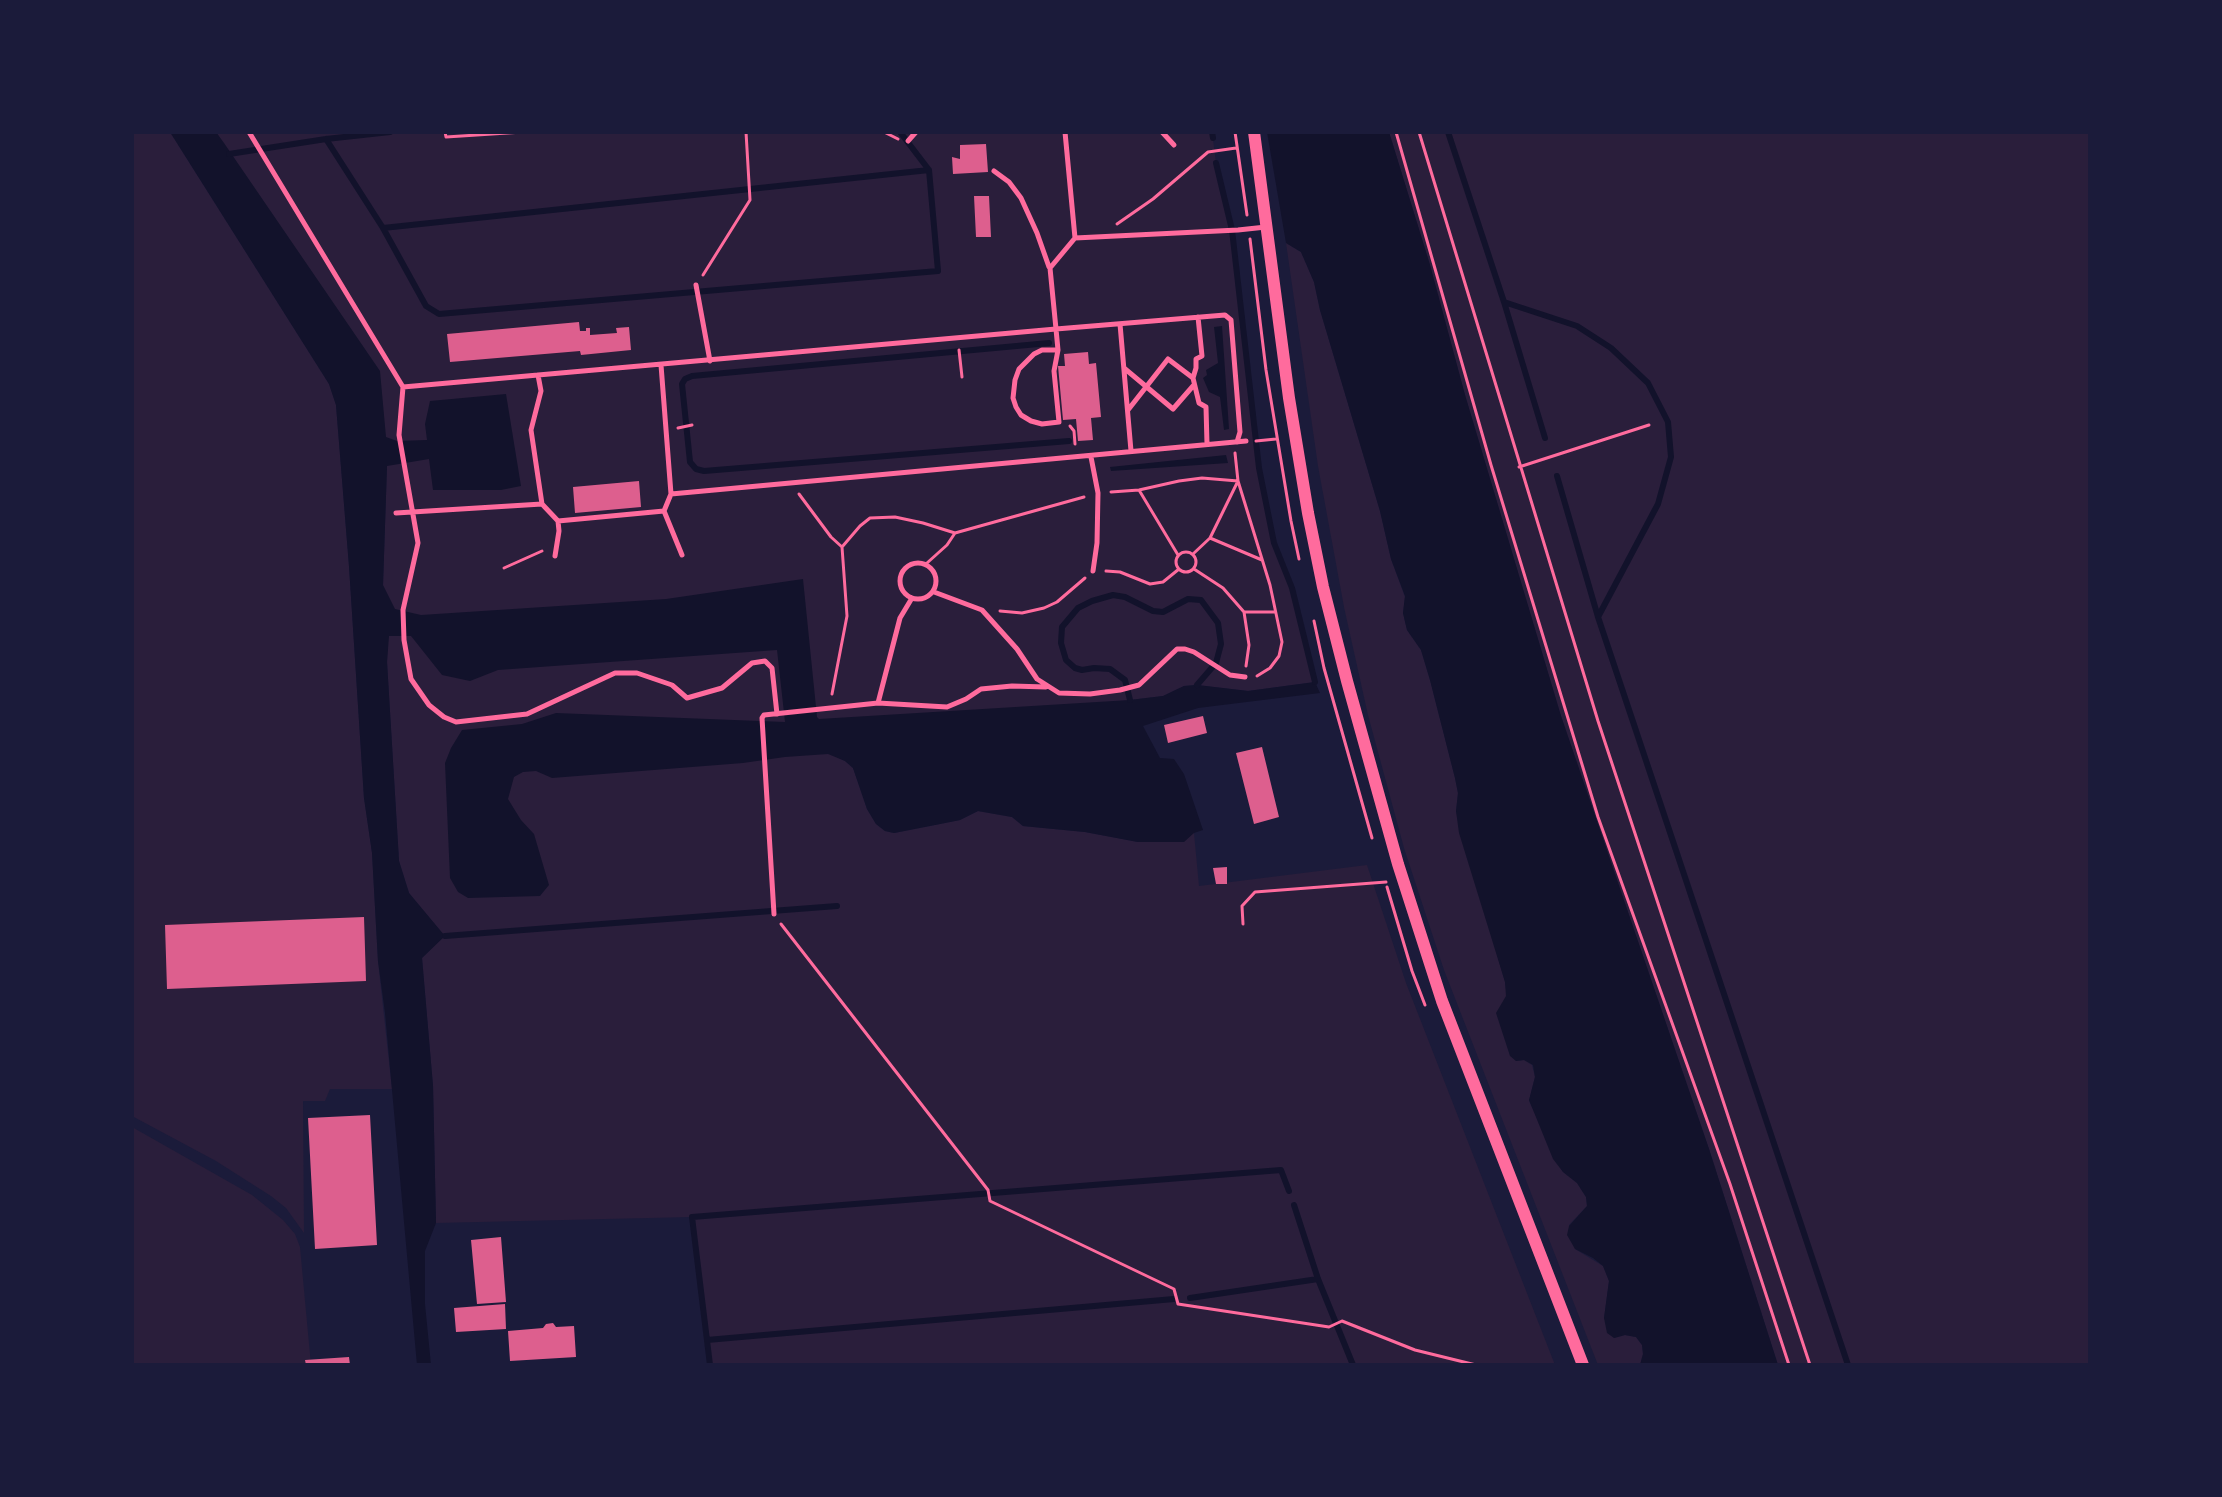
<!DOCTYPE html>
<html>
<head>
<meta charset="utf-8">
<style>
	body { margin:0 }
	#map { position:relative; width:2222px; height:1497px; overflow:hidden; background:#1b1b3a; font-family:"Noto Serif",serif }
	canvas { display:block }
	.frame { position:absolute; inset:0; border:134px solid #1b1b3a; pointer-events:none }
</style>
</head>
<body>
<div id="map">
<canvas width="2222" height="1497"></canvas>
<div class="frame"></div>
</div>
<script>
const c = document.querySelector('canvas').getContext('2d');
c.lineJoin = 'round';
function paint(path, color) {
  c.fillStyle = color;
  c.fill(path, 'evenodd');
}
function shape(rows) {
  const path = new Path2D();
  for (const r of rows) {
    if (r.length === 3) {
      path.moveTo(r[0] + r[2], r[1]);
      path.arc(r[0], r[1], r[2], 0, 2 * Math.PI);
      continue;
    }
    path.moveTo(r[0], r[1]);
    for (let i = 2; i < r.length; i += 2) path.lineTo(r[i], r[i + 1]);
  }
  return path;
}
function stroke(path, color, width, dash) {
  c.strokeStyle = color;
  c.lineWidth = width;
  c.lineCap = dash ? 'butt' : 'round';
  c.setLineDash(dash || []);
  c.stroke(path);
}
paint(shape([
	[132,132,170,132,329,384,336,405,349,566,364,798,372,852,378,961,392,1089,330,1089,325,1101,303,1101,304,1233,286,1208,271,1196,216,1161,132,1116],
	[216,132,1212,132,1216,163,1232,230,1259,468,1274,543,1292,588,1315,682,1248,691,1197,685,1184,686,1163,696,1130,700,835,756,845,761,853,768,867,809,876,824,885,831,894,833,960,820,978,811,1012,817,1023,826,1085,832,1138,842,1194,833,1199,886,1367,865,1406,983,1555,1365,710,1365,691,1217,436,1223,433,1086,422,958,444,936,409,893,399,861,387,662,388,636,383,585,387,465,229,154],
	[1389,132,1446,132,1471,203,1448,132,2090,132,2090,1365,1778,1365,1709,1149,1561,716,1465,395,1430,265],
	[1286,243,1301,252,1314,282,1320,310,1380,511,1391,559,1405,597,1403,613,1407,630,1421,650,1430,680,1455,778,1458,793,1456,811,1505,982,1516,1061,1524,1060,1532,1065,1535,1077,1529,1101,1563,1172,1577,1183,1586,1197,1587,1206,1569,1225,1575,1249,1603,1266,1609,1281,1604,1318,1614,1338,1625,1335,1636,1337,1642,1345,1643,1354,1640,1365,1598,1365,1444,970,1404,848,1368,715,1344,607,1318,466],
	[132,1127,252,1195,283,1220,295,1234,300,1247,311,1365,132,1365]
]), '#2a1e3b');
paint(shape([
	[170,132,216,132,224,143,380,371,386,437,397,441,427,440,425,424,430,401,506,394,521,486,501,490,433,490,429,459,387,466,383,585,395,609,421,615,666,599,803,579,817,717,819,719,1130,700,1163,696,1184,686,1197,685,1248,691,1315,682,1320,693,1198,708,1143,726,1160,758,1174,759,1184,774,1203,830,1194,833,1184,842,1138,842,1085,832,1023,826,1012,817,978,811,960,820,940,824,894,833,885,831,876,824,867,809,853,768,845,761,828,754,785,757,743,763,552,778,536,771,523,772,514,777,508,799,521,820,534,834,549,885,540,896,468,898,458,892,450,878,445,763,451,748,462,730,522,724,556,713,785,722,777,650,498,670,470,681,442,675,411,636,389,636,387,662,399,861,409,893,445,936,422,958,433,1086,436,1223,425,1251,425,1304,431,1365,417,1365,385,1013,378,961,372,853,364,798,349,566,336,405,329,384],
	[1267,132,1389,132,1430,265,1465,395,1561,716,1709,1149,1778,1365,1640,1365,1643,1354,1642,1345,1636,1337,1625,1335,1614,1338,1607,1333,1604,1318,1609,1281,1603,1266,1593,1258,1575,1249,1567,1235,1569,1226,1587,1206,1586,1197,1577,1183,1563,1172,1553,1159,1529,1100,1535,1077,1533,1065,1524,1060,1516,1061,1510,1056,1496,1013,1506,996,1505,982,1459,833,1456,811,1458,793,1455,778,1430,680,1421,650,1407,630,1403,613,1405,596,1391,559,1380,511,1320,310,1314,282,1301,252,1286,243],
	[1222,326,1229,429,1224,430,1220,397,1209,392,1203,378,1207,375,1206,370,1218,363,1214,327],
	[1226,455,1228,463,1111,471,1110,467]
]), '#12122b');
stroke(shape([
	[1212,132,1213,138],
	[1448,132,1504,302,1545,438],
	[326,139,383,228,426,306,439,314,938,271,929,170,900,132],
	[229,154,326,139,390,132],
	[1216,163,1232,230,1259,468,1274,543,1292,588,1315,682],
	[383,228,929,170],
	[1504,302,1577,326,1611,348,1648,383,1668,422,1671,457,1658,504,1598,617],
	[1049,343,692,376,685,379,682,384,690,462,696,469,704,471,1069,441],
	[1557,476,1598,617,1848,1365],
	[1130,700,1125,680,1110,669,1094,668,1082,670,1075,668,1066,660,1061,643,1062,627,1078,608,1092,601,1113,595,1125,597,1153,611,1163,612,1188,599,1201,600,1218,623,1221,644,1216,663,1197,685],
	[445,936,837,906],
	[1294,1205,1318,1279,1353,1365],
	[1190,1298,1318,1279],
	[707,1340,1174,1299],
	[710,1365,692,1217,1281,1170,1289,1191]
]), '#12122b', 6);
paint(shape([
	[986,144,988,172,953,174,952,157,960,159,960,145],
	[974,196,989,196,991,237,976,237],
	[579,322,580,331,586,331,586,328,590,328,590,335,617,333,616,328,629,327,631,350,581,355,580,351,450,362,447,334],
	[1088,352,1089,364,1096,363,1101,417,1091,418,1093,440,1078,441,1076,419,1063,420,1058,366,1065,366,1064,354],
	[639,481,641,507,575,513,573,487],
	[1203,716,1207,733,1168,743,1164,725],
	[1262,747,1279,817,1254,824,1236,753],
	[1227,867,1227,884,1216,884,1213,868],
	[364,917,366,981,167,989,165,925],
	[370,1115,377,1245,315,1249,308,1118],
	[501,1237,506,1302,477,1304,471,1240],
	[505,1304,506,1329,456,1332,454,1308],
	[553,1323,556,1327,574,1326,576,1357,510,1361,508,1331,543,1328,546,1324],
	[349,1357,350,1365,306,1365,305,1360]
]), '#dd5f8e');
stroke(shape([
	[445,132,446,137,523,132],
	[884,132,898,139],
	[1235,132,1247,215],
	[1396,132,1491,465,1598,817,1730,1184,1789,1365],
	[1419,132,1598,721,1810,1365],
	[1117,224,1153,199,1208,152,1236,148],
	[1250,239,1266,370,1291,521,1299,559],
	[703,275,750,200,746,132],
	[959,350,962,377],
	[1070,426,1074,431,1075,444],
	[678,428,692,425],
	[1256,441,1276,439],
	[1235,453,1238,481,1270,585,1282,642,1279,656,1270,668,1257,676],
	[1519,467,1649,425],
	[1139,490,1178,555],
	[1111,492,1139,490,1179,481,1202,478,1238,481,1210,538],
	[799,494,831,537,842,547],
	[1186,562,10],
	[1193,554,1210,538,1262,560],
	[927,563,947,545,955,533,1084,497],
	[504,568,542,551],
	[1194,569,1223,588,1244,612,1249,645,1246,666],
	[1106,571,1120,572,1150,584,1163,582,1179,569],
	[1000,611,1022,613,1044,608,1057,602,1085,578],
	[1244,612,1275,612],
	[1314,621,1324,668,1372,838],
	[832,694,847,616,842,547,860,526,870,518,895,517,923,523,955,533],
	[1387,887,1412,971,1425,1005],
	[781,924,988,1190,990,1201,1174,1289,1178,1304,1329,1327,1342,1321,1415,1350,1476,1365],
	[1243,924,1242,906,1255,892,1386,882]
]), '#ff6b9d', 3);
stroke(shape([
	[249,132,403,387],
	[1162,132,1174,145],
	[908,141,916,132],
	[994,171,1009,182,1021,198,1037,233,1049,267],
	[1075,238,1238,230,1266,227],
	[696,285,710,361],
	[1198,317,1202,356,1196,359,1196,368,1193,378,1199,403,1206,407,1207,444],
	[1120,324,1131,451],
	[1058,350,1042,350,1034,354,1019,369,1015,380,1013,398,1016,407,1021,415,1031,421,1042,424,1059,422,1054,371,1058,350,1056,329,1225,315,1231,320,1240,432,1237,442],
	[661,365,671,494,664,511,682,555],
	[1124,368,1173,409,1193,386],
	[538,375,541,391,531,430,542,504],
	[1128,410,1168,359,1193,378],
	[1091,457,1098,493,1097,543,1093,571],
	[671,494,1246,441],
	[396,513,542,504,558,521,664,511],
	[555,556,559,531,558,521],
	[918,581,18],
	[934,592,982,610,1017,649,1037,679,1059,693,1090,694,1120,690,1139,685,1177,649,1185,649,1194,652,1230,675,1245,677],
	[878,703,900,618,912,598],
	[777,714,772,668,765,661,752,663,722,688,687,698,672,685,637,673,615,673,527,714,456,722,444,717,429,705,411,679,404,640,403,610,418,543,399,435,403,387,1056,329,1050,268,1075,238,1065,132],
	[774,914,762,718,764,715,878,703,947,707,966,699,981,689,1012,686,1046,687]
]), '#ff6b9d', 5);
stroke(shape([
	[1254,132,1289,398,1308,513,1323,587,1347,681,1398,864,1442,1001,1583,1365]
]), '#ff6b9d', 12);
</script>
</body>
</html>
